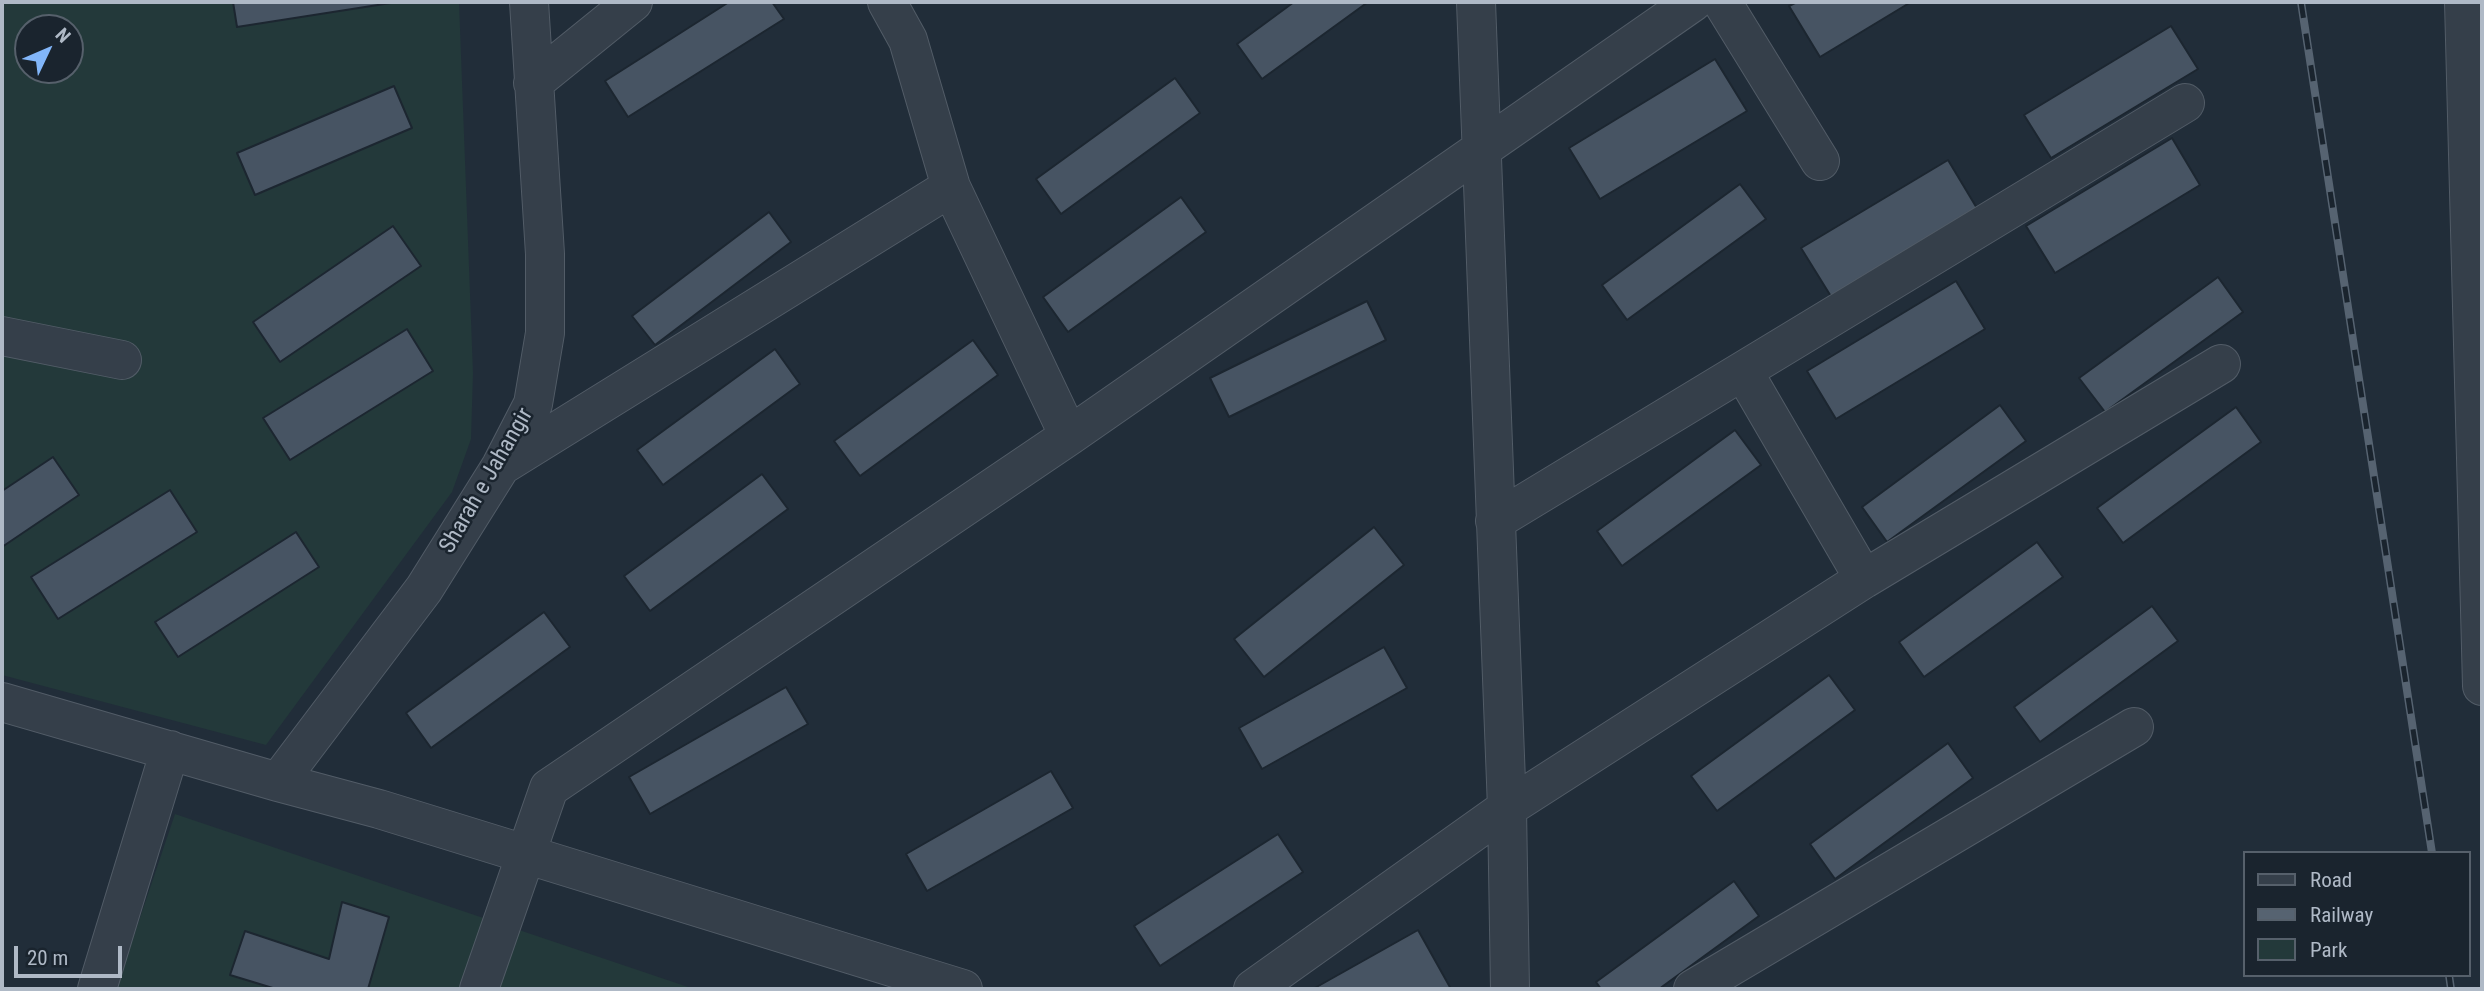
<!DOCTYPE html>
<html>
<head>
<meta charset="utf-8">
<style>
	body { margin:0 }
	#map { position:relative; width:2484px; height:991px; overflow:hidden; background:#212d39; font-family:"Roboto Condensed",sans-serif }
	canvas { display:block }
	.frame { position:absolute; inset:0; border:4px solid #afb9c6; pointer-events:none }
	.legend { position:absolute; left:2243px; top:851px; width:228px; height:126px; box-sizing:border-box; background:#1a242e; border:2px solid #56606b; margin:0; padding:9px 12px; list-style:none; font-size:21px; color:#afb9c6 }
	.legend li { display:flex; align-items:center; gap:14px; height:35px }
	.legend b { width:35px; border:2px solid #56606b }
	.north { position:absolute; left:14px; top:14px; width:70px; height:70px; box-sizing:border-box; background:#1a242e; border:2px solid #56606b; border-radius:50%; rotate:46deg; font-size:19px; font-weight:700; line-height:28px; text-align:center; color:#afb9c6 }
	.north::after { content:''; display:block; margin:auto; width:24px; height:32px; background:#82b6f9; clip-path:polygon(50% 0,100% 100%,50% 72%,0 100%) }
	.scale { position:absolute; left:14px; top:946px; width:108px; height:32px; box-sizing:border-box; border:4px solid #afb9c6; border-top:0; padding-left:9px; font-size:21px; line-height:24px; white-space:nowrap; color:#afb9c6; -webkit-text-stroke:5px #1a242e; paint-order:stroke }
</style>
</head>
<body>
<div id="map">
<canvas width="2484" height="991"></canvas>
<div class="frame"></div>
<ul class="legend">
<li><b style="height:9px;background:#353f4a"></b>Road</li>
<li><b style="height:9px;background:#566371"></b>Railway</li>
<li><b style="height:19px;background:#23393a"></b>Park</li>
</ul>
<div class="north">N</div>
<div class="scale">20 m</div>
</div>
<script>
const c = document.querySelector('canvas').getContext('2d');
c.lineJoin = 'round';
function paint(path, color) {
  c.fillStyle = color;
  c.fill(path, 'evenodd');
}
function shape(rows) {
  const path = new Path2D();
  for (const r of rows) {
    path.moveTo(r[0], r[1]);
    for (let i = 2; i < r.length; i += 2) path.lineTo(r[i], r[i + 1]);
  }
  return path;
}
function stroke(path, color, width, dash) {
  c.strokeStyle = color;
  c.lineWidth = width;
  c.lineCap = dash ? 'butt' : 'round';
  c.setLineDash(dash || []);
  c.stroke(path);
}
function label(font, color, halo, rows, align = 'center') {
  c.font = font + ' "Roboto Condensed",sans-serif';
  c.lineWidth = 5;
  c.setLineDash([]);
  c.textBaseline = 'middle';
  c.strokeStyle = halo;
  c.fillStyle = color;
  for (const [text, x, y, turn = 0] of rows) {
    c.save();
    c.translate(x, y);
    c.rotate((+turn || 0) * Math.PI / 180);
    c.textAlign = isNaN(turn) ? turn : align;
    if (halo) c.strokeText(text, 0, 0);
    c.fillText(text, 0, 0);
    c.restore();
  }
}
paint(shape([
	[2,2,459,2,473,373,471,439,452,492,266,745,2,675],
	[28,28,70,28,70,70,28,70],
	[175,814,694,989,116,989]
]), '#23393a');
const building = shape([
	[233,2,397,2,237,27,233,2],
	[729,2,772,2,784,19,628,117,605,81,729,2],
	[1294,2,1368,2,1262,79,1237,44,1294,2],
	[1797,2,1911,2,1820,57,1789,6,1797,2],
	[2171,26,2198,69,2051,158,2024,115,2171,26],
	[1715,59,1747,111,1600,199,1569,148,1715,59],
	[1175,78,1200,113,1061,214,1036,179,1175,78],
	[394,86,412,128,255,195,237,153,394,86],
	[2172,138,2200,185,2055,273,2026,226,2172,138],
	[1948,160,1978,210,1832,298,1801,248,1948,160],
	[1740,184,1766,219,1627,320,1602,285,1740,184],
	[1181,197,1206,232,1068,332,1043,297,1181,197],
	[769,212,791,242,655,345,632,316,769,212],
	[393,226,421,266,280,362,253,322,393,226],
	[2218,277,2243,312,2105,412,2079,378,2218,277],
	[1956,281,1985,329,1836,419,1807,371,1956,281],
	[1367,301,1386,340,1229,417,1210,378,1367,301],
	[407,329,433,371,290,460,263,418,407,329],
	[973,340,998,375,860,476,834,441,973,340],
	[775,349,800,384,663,485,637,450,775,349],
	[2000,405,2026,441,1887,542,1862,507,2000,405],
	[2236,407,2261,442,2123,543,2097,508,2236,407],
	[1735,430,1761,465,1622,566,1597,531,1735,430],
	[53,457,79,495,2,547,2,491,53,457],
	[762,474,788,509,650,611,624,576,762,474],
	[170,490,197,532,58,619,31,577,170,490],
	[1374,527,1404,565,1264,677,1234,639,1374,527],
	[296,532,319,567,178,657,155,622,296,532],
	[2037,542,2063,577,1924,677,1899,642,2037,542],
	[2152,606,2178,641,2040,742,2014,707,2152,606],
	[544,612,570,647,431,748,406,713,544,612],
	[1384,647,1407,688,1262,769,1239,728,1384,647],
	[1829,675,1855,710,1717,811,1691,776,1829,675],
	[786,687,808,724,650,814,629,777,786,687],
	[1948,743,1973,778,1835,879,1810,844,1948,743],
	[1051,771,1073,808,927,891,906,854,1051,771],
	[1278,834,1303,872,1160,966,1134,926,1278,834],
	[1734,881,1759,916,1659,989,1601,989,1596,982,1734,881],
	[342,902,389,917,368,989,276,989,230,975,245,931,329,959,342,902],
	[1418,930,1451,989,1313,989,1418,930]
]);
paint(building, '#475463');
stroke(building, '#1c2630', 2);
const minor = shape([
	[887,2,908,40,951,187,1069,436],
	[1476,2,1507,808,1510,989],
	[1722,2,1820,161],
	[2464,2,2482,686],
	[533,83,633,2],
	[2,336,122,360],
	[1743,371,1864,579],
	[501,466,951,187],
	[1495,521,2185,103],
	[2,702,278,782,379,809,963,989],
	[278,782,424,589,501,466,533,404,545,333,545,254,529,2],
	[97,989,170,750],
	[479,989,549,788,1069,436,1693,2],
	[1253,989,1507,808,1864,579,2221,364],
	[1693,989,2134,727]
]);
stroke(minor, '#525c67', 40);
stroke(minor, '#353f4a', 38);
const rail = shape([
	[2301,2,2432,853],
	[2449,975,2451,989]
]);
stroke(rail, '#566371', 8);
stroke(rail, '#1a242e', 5, [16]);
label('23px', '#afb9c6', '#1a242e', [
	["Sharah e Jahangir",487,481,-60]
]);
</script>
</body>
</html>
